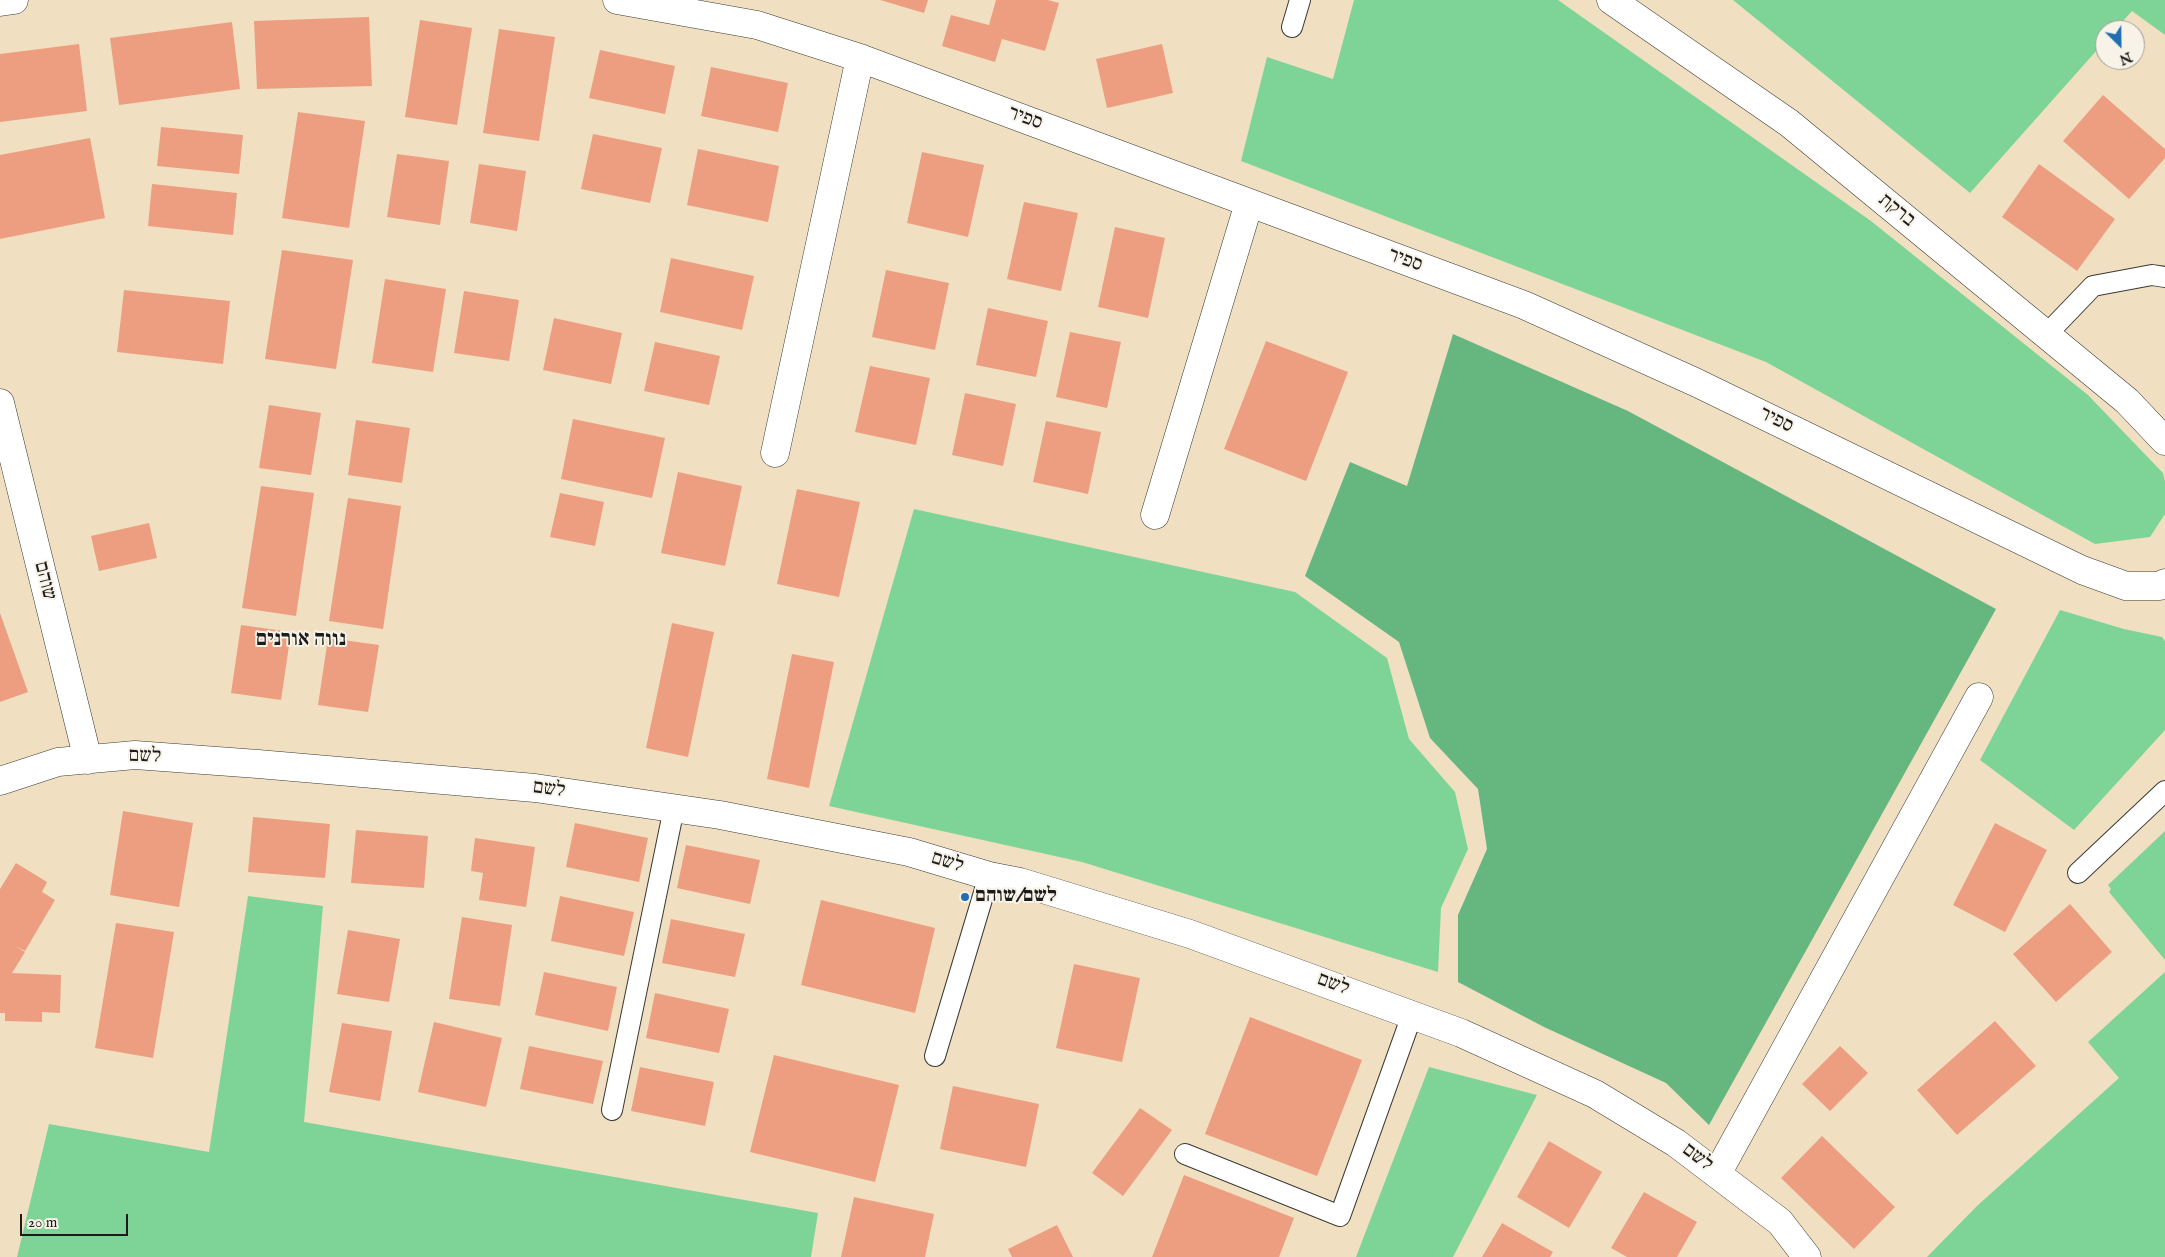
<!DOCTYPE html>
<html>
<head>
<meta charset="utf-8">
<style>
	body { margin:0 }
	#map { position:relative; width:2165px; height:1257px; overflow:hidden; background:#f0e0c1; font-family:"IM FELL English",serif }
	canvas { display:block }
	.north { position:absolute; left:2095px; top:20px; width:50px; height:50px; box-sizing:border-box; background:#f7f3e8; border:1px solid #9f9d96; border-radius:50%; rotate:157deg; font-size:14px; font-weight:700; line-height:20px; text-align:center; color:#1c1c1c }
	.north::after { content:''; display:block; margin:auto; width:18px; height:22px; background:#1f6fb2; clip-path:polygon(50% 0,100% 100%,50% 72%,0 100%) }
	.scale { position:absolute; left:20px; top:1214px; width:108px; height:22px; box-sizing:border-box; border:2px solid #1c1c1c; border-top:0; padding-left:6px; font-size:15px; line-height:18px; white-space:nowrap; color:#1c1c1c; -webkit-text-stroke:4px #f7f3e8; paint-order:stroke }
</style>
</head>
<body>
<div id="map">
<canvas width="2165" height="1257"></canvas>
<div class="north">N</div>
<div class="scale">20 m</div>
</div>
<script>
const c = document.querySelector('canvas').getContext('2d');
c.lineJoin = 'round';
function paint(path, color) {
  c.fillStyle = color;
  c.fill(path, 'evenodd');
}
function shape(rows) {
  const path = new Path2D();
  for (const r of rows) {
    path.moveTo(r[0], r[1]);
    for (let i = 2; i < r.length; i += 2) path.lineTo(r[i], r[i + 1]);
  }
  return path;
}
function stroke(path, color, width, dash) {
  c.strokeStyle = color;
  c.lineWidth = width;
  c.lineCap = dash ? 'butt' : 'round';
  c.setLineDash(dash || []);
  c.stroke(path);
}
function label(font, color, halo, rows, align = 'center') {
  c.font = font + ' "IM FELL English","Frank Ruhl Libre",serif';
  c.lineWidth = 4;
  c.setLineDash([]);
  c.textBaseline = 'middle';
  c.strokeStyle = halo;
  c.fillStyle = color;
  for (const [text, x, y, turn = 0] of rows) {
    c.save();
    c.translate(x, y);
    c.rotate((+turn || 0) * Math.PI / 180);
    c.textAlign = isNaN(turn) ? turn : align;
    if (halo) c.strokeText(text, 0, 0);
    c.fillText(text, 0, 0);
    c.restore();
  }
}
paint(shape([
	[1354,0,1558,0,1871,221,2088,395,2163,473,2165,481,2165,514,2150,537,2095,544,1766,362,1241,161,1267,57,1333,79],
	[1733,0,2165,0,2165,35,2132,11,2115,30,2105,30,2105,41,1970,193],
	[914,509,1295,592,1387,658,1409,739,1455,792,1468,849,1441,908,1438,972,1082,862,829,806],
	[2060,610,2124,629,2162,637,2165,641,2165,730,2074,830,1980,760],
	[2165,831,2165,960,2109,892,2111,889,2108,885],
	[248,896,323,906,304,1122,818,1213,811,1257,17,1257,49,1124,209,1152],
	[2165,972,2165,1257,1927,1257,1977,1206,2119,1078,2088,1042],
	[1429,1067,1537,1095,1453,1257,1356,1257]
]), '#7ed497');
paint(shape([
	[1453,334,1628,411,1996,609,1709,1125,1666,1083,1544,1027,1458,982,1458,915,1487,849,1478,789,1430,738,1399,642,1305,576,1350,462,1407,486]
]), '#66b680');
paint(shape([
	[880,0,928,0,924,13],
	[996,0,1048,0,1059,3,1045,51,1002,39,995,62,942,46,951,15,989,25],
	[369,17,372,86,257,89,254,21],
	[420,20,472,28,457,125,405,117],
	[232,22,240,89,119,105,110,38],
	[499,29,555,37,539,141,483,133],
	[79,44,87,111,0,122,0,54],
	[1162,44,1173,93,1107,108,1096,59],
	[600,50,675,66,665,114,589,98],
	[711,67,788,83,778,132,701,116],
	[2103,95,2165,149,2165,158,2129,199,2063,141],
	[298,112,365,121,349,228,282,218],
	[161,127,243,135,239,174,157,166],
	[593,134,662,148,650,203,581,189],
	[90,138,105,218,0,239,0,155],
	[698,149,779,166,768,222,687,205],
	[922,152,984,165,968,237,907,223],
	[397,154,449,161,440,225,387,217],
	[479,164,526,171,517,231,470,223],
	[2039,164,2115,219,2077,271,2002,217],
	[152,184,237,193,233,235,148,226],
	[1024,202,1078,213,1061,291,1007,279],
	[1115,227,1165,238,1148,318,1098,307],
	[282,250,353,260,336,369,265,359],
	[671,258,754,276,742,330,660,312],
	[886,270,949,283,935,350,872,337],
	[385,279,446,289,433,372,372,363],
	[124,290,230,301,223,364,117,352],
	[464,291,519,300,509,361,454,353],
	[988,308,1048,321,1036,377,976,365],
	[554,318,622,333,611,384,543,370],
	[1070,332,1121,342,1107,408,1056,397],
	[1266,341,1348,372,1306,481,1224,449],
	[655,342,720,356,709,405,644,391],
	[870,366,930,378,916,445,855,432],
	[965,393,1016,404,1003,466,952,455],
	[269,405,321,413,311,475,259,468],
	[573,419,665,438,652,498,561,479],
	[356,420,410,428,402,483,348,475],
	[1046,421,1101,432,1088,494,1033,482],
	[678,472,742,486,725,566,661,553],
	[261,486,314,493,296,616,242,608],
	[797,489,860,502,839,597,777,584],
	[560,493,604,502,595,546,550,537],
	[348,498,401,506,383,629,329,621],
	[149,523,157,558,99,571,91,536],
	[0,613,28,692,0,702],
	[672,623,714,632,688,757,646,748],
	[241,625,291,632,281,700,231,693],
	[328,638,379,645,368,712,318,705],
	[792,654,834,662,809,788,767,779],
	[123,811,193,823,179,907,110,895],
	[253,817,330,824,325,878,248,872],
	[575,823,648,838,639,882,566,867],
	[1995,823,2047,850,2005,932,1953,905],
	[356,830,428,836,424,888,351,883],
	[475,838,535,847,526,907,479,900,483,873,471,871],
	[686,845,760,860,750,904,677,888],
	[16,863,47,882,42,892,55,900,25,951,15,946,25,952,12,973,61,975,60,1013,42,1012,42,1022,5,1021,5,1013,0,1013,0,889],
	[560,896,634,912,624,956,551,941],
	[821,900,935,928,915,1013,801,985],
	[2070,904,2112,952,2056,1002,2013,954],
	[462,917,512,925,500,1006,449,999],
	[671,919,745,934,735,977,662,963],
	[116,923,174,932,153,1058,95,1048],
	[348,930,400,939,389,1002,337,994],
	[1074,964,1140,978,1122,1062,1056,1048],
	[544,972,617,987,608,1031,535,1015],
	[655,993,729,1009,719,1053,646,1038],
	[1250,1017,1362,1060,1317,1176,1205,1134],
	[1995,1021,2036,1066,1957,1135,1917,1090],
	[434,1022,502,1038,486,1107,418,1092],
	[342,1023,392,1031,380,1101,329,1092],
	[529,1046,603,1061,593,1104,520,1089],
	[1840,1046,1868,1073,1830,1111,1802,1084],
	[774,1055,899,1085,875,1182,750,1152],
	[640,1067,714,1082,705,1126,631,1111],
	[953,1086,1039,1104,1026,1167,940,1149],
	[1140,1108,1172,1130,1123,1196,1092,1173],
	[1822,1136,1895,1207,1854,1249,1781,1178],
	[1549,1141,1602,1172,1569,1228,1517,1197],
	[1184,1175,1294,1218,1279,1257,1152,1257],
	[1644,1192,1697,1222,1677,1257,1627,1257,1611,1248],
	[854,1197,934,1214,925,1257,841,1257],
	[1502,1223,1553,1252,1550,1257,1482,1257],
	[1057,1225,1073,1257,1012,1257,1008,1249]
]), '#ed9e81');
const service = shape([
	[1292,27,1300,0],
	[2046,335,2093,286,2152,275,2165,277],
	[2078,873,2165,791],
	[935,1056,989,876],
	[612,1110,674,808],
	[1185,1154,1340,1216,1412,1015]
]);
const minor = shape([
	[617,0,757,25,860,58,1524,305,1695,382,2082,570,2126,586,2159,586,2165,583],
	[1611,0,1789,123,2127,401,2165,441],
	[0,2,14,0],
	[0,403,88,760],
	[775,453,860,58],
	[1155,515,1249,203],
	[0,781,58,762,135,755,258,764,535,788,720,815,909,852,989,876,1020,882,1190,934,1461,1033,1595,1094,1676,1143,1780,1222,1807,1257],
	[1717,1174,1979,697]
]);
stroke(service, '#3c3935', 22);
stroke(minor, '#3c3935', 29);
stroke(service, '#fff', 20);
stroke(minor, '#fff', 28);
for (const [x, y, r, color] of [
	[965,897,5,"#1f6fb2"]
]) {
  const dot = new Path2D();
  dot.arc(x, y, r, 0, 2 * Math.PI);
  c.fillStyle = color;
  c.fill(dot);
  stroke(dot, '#f7f3e8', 2);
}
label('20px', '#1c1c1c', '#f7f3e8', [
	["ספיר",1025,119,20],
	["ברקת",1896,211,39],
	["ספיר",1405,261,20],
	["ספיר",1776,421,26],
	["שוהם",44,581,76],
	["לשם",145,757,1],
	["לשם",549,790,7],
	["לשם",947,863,17],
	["לשם",1333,985,20],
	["לשם",1697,1158,37]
]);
label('bold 20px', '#1c1c1c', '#f7f3e8', [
	["לשם/שוהם",975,897]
], 'left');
label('bold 21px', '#1c1c1c', '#f7f3e8', [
	["נווה אורנים",301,641]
]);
</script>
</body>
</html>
